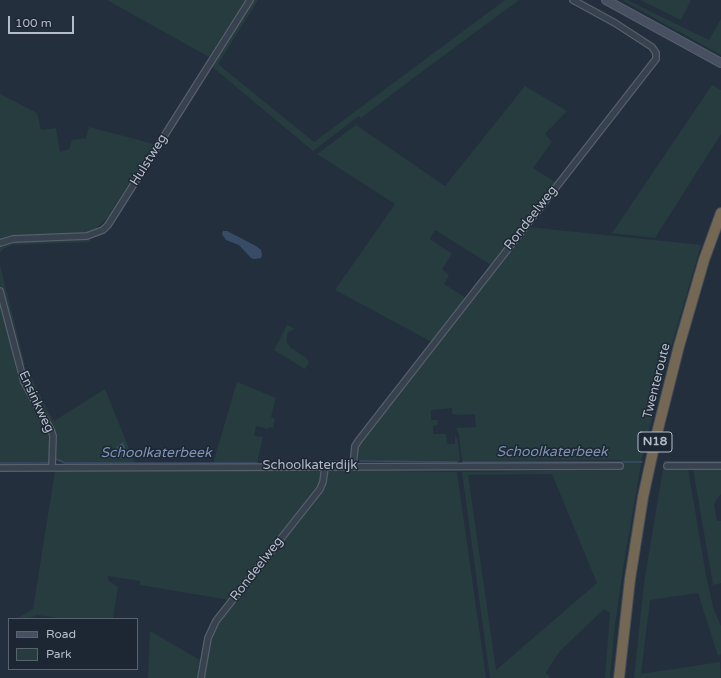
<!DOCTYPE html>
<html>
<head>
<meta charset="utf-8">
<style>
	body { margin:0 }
	#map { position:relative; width:721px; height:678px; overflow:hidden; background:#242f3e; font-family:"Varela Round",sans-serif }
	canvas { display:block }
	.legend { position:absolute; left:8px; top:618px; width:130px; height:52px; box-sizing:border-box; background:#1d2633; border:1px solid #59626f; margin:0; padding:5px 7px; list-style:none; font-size:12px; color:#b4bcc9 }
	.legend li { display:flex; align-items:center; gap:8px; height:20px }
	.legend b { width:20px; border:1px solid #59626f }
	.scale { position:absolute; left:8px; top:16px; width:66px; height:18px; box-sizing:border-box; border:2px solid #b4bcc9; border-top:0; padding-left:5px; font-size:12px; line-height:14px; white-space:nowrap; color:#b4bcc9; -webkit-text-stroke:3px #1d2633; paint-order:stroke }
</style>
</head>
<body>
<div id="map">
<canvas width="721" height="678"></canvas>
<ul class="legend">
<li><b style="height:5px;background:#465061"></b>Road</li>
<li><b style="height:11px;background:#263c3f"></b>Park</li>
</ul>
<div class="scale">100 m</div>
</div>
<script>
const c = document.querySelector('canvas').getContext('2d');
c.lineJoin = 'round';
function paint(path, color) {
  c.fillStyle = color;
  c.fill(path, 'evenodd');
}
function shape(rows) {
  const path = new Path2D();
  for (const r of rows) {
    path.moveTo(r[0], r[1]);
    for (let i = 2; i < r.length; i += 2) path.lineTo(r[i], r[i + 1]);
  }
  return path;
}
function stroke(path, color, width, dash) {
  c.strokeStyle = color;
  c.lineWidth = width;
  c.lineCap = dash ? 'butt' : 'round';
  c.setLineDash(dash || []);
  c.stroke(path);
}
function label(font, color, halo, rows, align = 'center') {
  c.font = font + ' "Varela Round",sans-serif';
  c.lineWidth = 3;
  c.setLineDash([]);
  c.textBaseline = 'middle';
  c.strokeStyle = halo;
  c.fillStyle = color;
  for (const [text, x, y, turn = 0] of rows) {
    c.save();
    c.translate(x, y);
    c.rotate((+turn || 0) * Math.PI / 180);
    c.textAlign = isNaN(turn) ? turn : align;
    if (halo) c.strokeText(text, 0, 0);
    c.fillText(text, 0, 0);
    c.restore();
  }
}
paint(shape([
	[107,0,245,0,209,57],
	[252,0,258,0,218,64,314,142,505,0,519,0,408,82,361,118,359,116,313,151,210,65],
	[622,0,627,0,709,40,721,19,721,55],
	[640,0,691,0,681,20],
	[712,85,721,90,721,134,655,238,612,233],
	[525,86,567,111,545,134,552,142,533,168,557,183,491,265,435,230,430,239,452,254,442,269,449,275,444,284,466,298,432,342,335,290,395,204,317,154,356,125,445,186],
	[0,94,37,113,41,130,56,128,60,152,69,149,72,140,86,138,89,127,154,144,107,218,92,232,13,236,0,240],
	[529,227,701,245,662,378,642,458,623,569,615,624,610,678,605,678,610,613,604,609,560,651,546,672,550,678,490,678,462,472,622,470,622,460,462,461,459,435,456,428,476,427,475,414,458,415,452,414,452,408,431,410,431,420,438,420,437,425,433,426,433,434,446,434,447,444,455,444,455,434,458,441,460,461,360,461,357,457,358,447,366,435],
	[552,474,597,583,496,670,468,475],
	[91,238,90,242,11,245,3,249,0,253,0,244,4,242],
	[0,265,25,365,21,365,16,349,0,284],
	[0,304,19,379,22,387,39,414,48,431,51,455,49,462,0,463],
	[287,325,295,329,287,333,287,343,290,347,306,358,308,361,309,363,305,369,274,350],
	[28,370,46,408,54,421,105,389,135,463,65,463,57,460,55,456,54,432,25,378,25,373],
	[237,382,276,398,271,417,275,419,273,428,269,427,268,429,256,426,254,436,263,437,257,463,213,463],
	[683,468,688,469,707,581,714,610,721,626,721,654,718,656,698,593,650,600,641,674,720,662,721,678,634,678,644,583,663,469],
	[693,469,721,469,721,494,716,500,714,505,717,521,721,521,721,583,713,585],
	[328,470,457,472,486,678,202,678,212,631,327,483],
	[55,471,318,471,323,472,323,478,229,600,140,585,140,581,108,576,108,580,118,587,113,618,131,619,65,619,37,615,27,619,16,619,33,609],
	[150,631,200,660,197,678,148,678]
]), '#263c3f');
paint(shape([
	[223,231,227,231,256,246,261,250,262,254,261,258,254,259,251,258,239,245,226,240,222,234],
	[123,442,128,456,128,457,115,458,116,448]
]), '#394c67');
stroke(shape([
	[56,459,65,463,257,463],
	[360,461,457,462],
	[463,462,642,462],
	[665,462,721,462],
	[0,463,46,463,50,462],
	[278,463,347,461]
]), '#394c67', 1.5);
const street = shape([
	[0,243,13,239,87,236,103,230,108,225,250,0],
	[0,291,24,382,51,430,53,436,52,467],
	[353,466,355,446,359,440,656,59,656,53,652,47,615,23,573,0],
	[667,466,721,466],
	[0,468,620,466],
	[201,678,208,638,216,621,320,489,323,482,325,467]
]);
const secondary = shape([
	[606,0,721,63]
]);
const highway = shape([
	[619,678,630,579,643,497,657,433,679,346,704,260,721,213]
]);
stroke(street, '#565f6c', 8);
stroke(secondary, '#565f6c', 10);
stroke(highway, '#434c59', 12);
stroke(street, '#38414e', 5.5);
stroke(secondary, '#465061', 8);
stroke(highway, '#746855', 10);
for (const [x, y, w] of [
	[655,442,34]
]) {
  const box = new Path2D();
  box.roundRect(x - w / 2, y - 10, w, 20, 3);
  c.fillStyle = '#1d2633';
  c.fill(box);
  stroke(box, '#b4bcc9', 1);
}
label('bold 12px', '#b4bcc9', null, [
	["N18",655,442]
]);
label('13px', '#b4bcc9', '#1d2633', [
	["Hulstweg",149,160,-58],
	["Rondeelweg",531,218,-52],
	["Twenteroute",657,381,-76],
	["Ensinkweg",36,402,65],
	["Schoolkaterdijk",310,466],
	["Rondeelweg",257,569,-52]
]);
label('italic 14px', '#7c92b1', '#1d2633', [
	["Schoolkaterbeek",552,452],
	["Schoolkaterbeek",156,453]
]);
</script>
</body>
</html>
